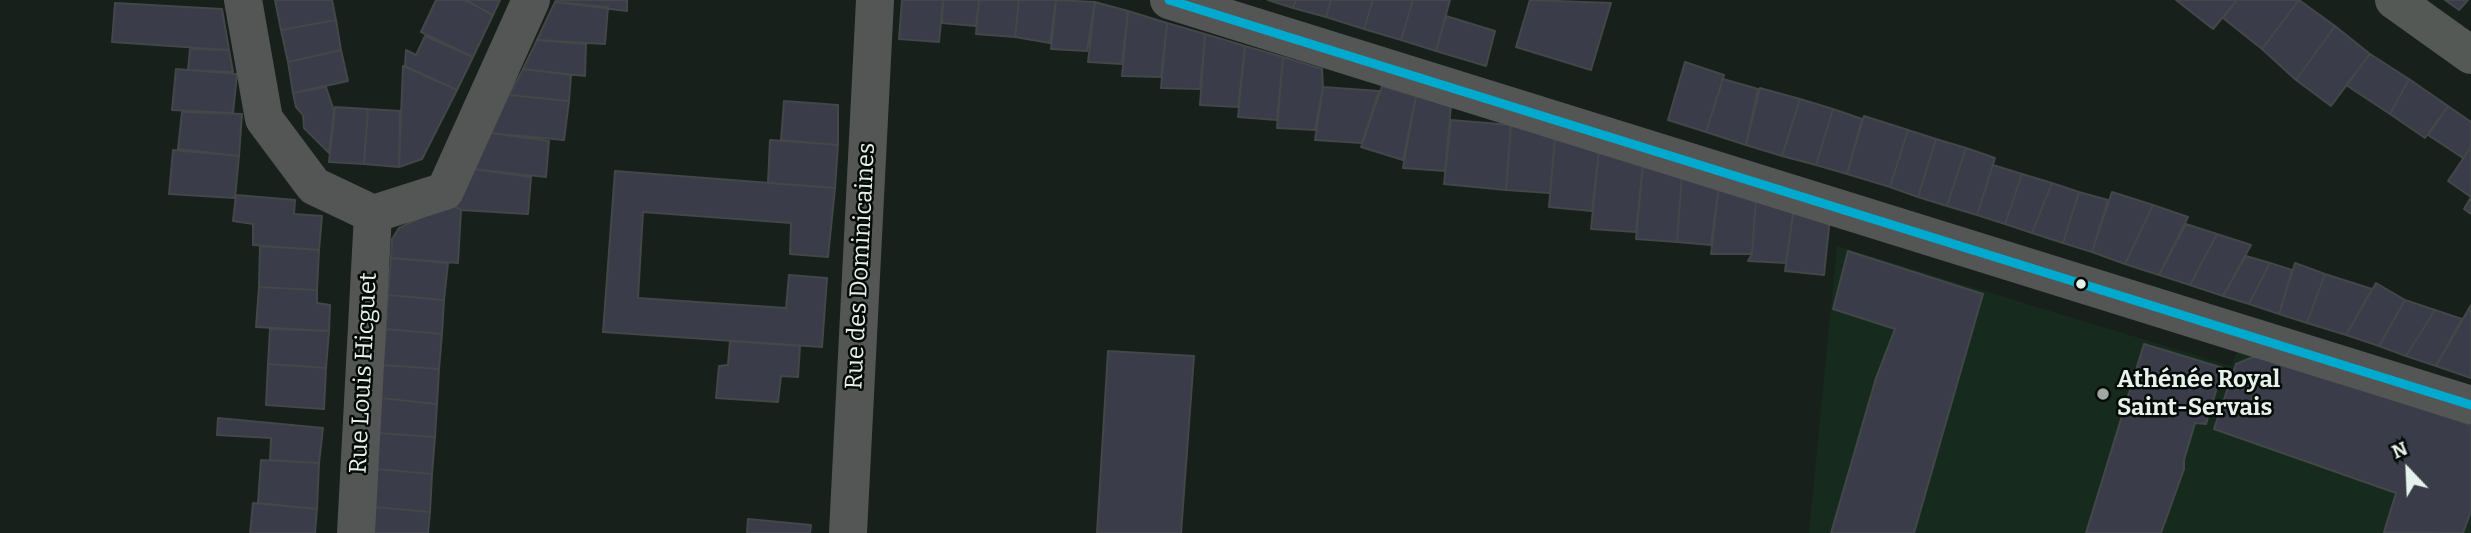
<!DOCTYPE html>
<html>
<head>
<meta charset="utf-8">
<style>
	body { margin:0 }
	#map { position:relative; width:2471px; height:533px; overflow:hidden; background:#18201b; font-family:Bitter,serif }
	canvas { display:block }
	.north { position:absolute; left:2373px; top:435px; width:70px; height:70px; -webkit-text-stroke:5px #050b07; paint-order:stroke; rotate:337deg; font-size:19px; font-weight:700; line-height:28px; text-align:center; color:#e7f1eb }
	.north::after { content:''; display:block; margin:auto; width:24px; height:32px; background:#e7f1eb; clip-path:polygon(50% 0,100% 100%,50% 72%,0 100%) }
</style>
</head>
<body>
<div id="map">
<canvas width="2471" height="533"></canvas>
<div class="north">N</div>
</div>
<script>
const c = document.querySelector('canvas').getContext('2d');
c.lineJoin = 'round';
function paint(path, color) {
  c.fillStyle = color;
  c.fill(path, 'evenodd');
}
function shape(rows) {
  const path = new Path2D();
  for (const r of rows) {
    path.moveTo(r[0], r[1]);
    for (let i = 2; i < r.length; i += 2) path.lineTo(r[i], r[i + 1]);
  }
  return path;
}
function stroke(path, color, width, dash) {
  c.strokeStyle = color;
  c.lineWidth = width;
  c.lineCap = dash ? 'butt' : 'round';
  c.setLineDash(dash || []);
  c.stroke(path);
}
function label(font, color, halo, rows, align = 'center') {
  c.font = font + ' Bitter,serif';
  c.lineWidth = 5;
  c.setLineDash([]);
  c.textBaseline = 'middle';
  c.strokeStyle = halo;
  c.fillStyle = color;
  for (const [text, x, y, turn = 0] of rows) {
    c.save();
    c.translate(x, y);
    c.rotate((+turn || 0) * Math.PI / 180);
    c.textAlign = isNaN(turn) ? turn : align;
    if (halo) c.strokeText(text, 0, 0);
    c.fillText(text, 0, 0);
    c.restore();
  }
}
paint(shape([
	[1837,246,2231,366,2239,348,2471,422,2471,533,1809,533]
]), '#162a1e');
const building = shape([
	[275,0,332,0,336,20,281,30,275,0],
	[436,0,465,0,493,15,473,57,421,32,436,0],
	[465,0,500,0,493,15,465,0],
	[556,0,627,0,627,11,555,2,556,0],
	[902,0,943,0,939,42,899,39,902,0],
	[943,0,979,0,976,26,942,23,943,0],
	[979,0,1019,0,1015,37,976,34,979,0],
	[1019,0,1056,0,1050,43,1015,37,1019,0],
	[1056,0,1095,2,1087,51,1051,49,1056,0],
	[1268,0,1296,0,1293,8,1268,0],
	[1296,0,1331,0,1326,17,1293,8,1296,0],
	[1331,0,1373,0,1364,29,1326,17,1331,0],
	[1373,0,1413,0,1401,40,1364,29,1373,0],
	[1413,0,1450,0,1436,51,1401,40,1413,0],
	[1530,0,1611,3,1591,70,1516,47,1530,0],
	[2176,0,2237,0,2213,29,2176,0],
	[2237,0,2299,0,2262,49,2223,18,2237,0],
	[2299,0,2335,26,2296,80,2262,49,2299,0],
	[2445,0,2468,0,2459,10,2445,0],
	[555,2,608,7,605,44,537,40,555,2],
	[1095,2,1128,11,1122,64,1088,62,1095,2],
	[115,3,222,9,229,50,112,42,115,3],
	[1128,11,1167,23,1161,77,1122,76,1128,11],
	[1446,16,1495,31,1486,66,1436,51,1446,16],
	[336,20,341,50,288,62,281,30,336,20],
	[1167,23,1205,34,1200,89,1161,88,1167,23],
	[2335,26,2370,54,2331,106,2296,80,2335,26],
	[1205,34,1245,46,1238,107,1200,105,1205,34],
	[425,36,473,57,457,90,405,66,406,50,416,55,425,36],
	[537,40,586,44,585,76,523,69,537,40],
	[1245,46,1283,57,1277,120,1238,117,1245,46],
	[190,49,229,50,233,72,188,70,190,49],
	[341,50,348,81,293,93,288,62,341,50],
	[2370,54,2409,79,2390,114,2346,85,2370,54],
	[1283,57,1322,69,1323,87,1315,130,1277,128,1283,57],
	[1685,62,1724,75,1706,132,1668,120,1685,62],
	[403,66,457,90,422,159,399,167,403,66],
	[176,69,237,74,233,113,172,110,176,69],
	[523,69,571,75,569,101,509,95,523,69],
	[1723,79,1758,89,1746,145,1706,132,1723,79],
	[2409,79,2448,106,2425,138,2390,114,2409,79],
	[1382,86,1416,96,1403,160,1361,147,1382,86],
	[326,87,334,111,329,153,304,128,303,115,296,107,293,93,326,87],
	[1323,87,1379,91,1362,143,1315,140,1323,87],
	[1760,88,1800,99,1782,156,1746,145,1760,88],
	[509,95,569,101,564,140,491,133,509,95],
	[1416,96,1451,106,1445,171,1403,168,1416,96],
	[1800,99,1833,109,1816,165,1782,156,1800,99],
	[784,101,838,105,838,145,781,140,784,101],
	[2448,106,2471,122,2471,147,2463,158,2428,135,2448,106],
	[335,107,368,109,364,164,329,162,335,107],
	[368,109,400,111,399,167,364,164,368,109],
	[1833,109,1862,119,1847,174,1816,165,1833,109],
	[182,112,242,114,239,156,178,149,182,112],
	[1864,116,1908,130,1890,187,1847,174,1864,116],
	[1451,120,1511,125,1506,190,1444,184,1451,120],
	[1511,125,1555,138,1550,193,1506,190,1511,125],
	[1908,130,1936,139,1918,197,1890,187,1908,130],
	[491,133,549,141,546,177,473,169,491,133],
	[1555,138,1599,151,1592,211,1549,207,1555,138],
	[1936,139,1966,148,1947,206,1918,197,1936,139],
	[770,140,838,145,835,188,768,183,770,140],
	[2471,147,2471,197,2448,181,2471,147],
	[1966,148,1995,158,1977,215,1947,206,1966,148],
	[173,150,239,156,235,198,169,194,173,150],
	[1599,151,1643,164,1636,232,1591,229,1599,151],
	[1643,164,1682,175,1677,242,1636,239,1643,164],
	[1993,165,2022,174,2005,224,1977,215,1993,165],
	[473,169,531,177,528,214,461,210,450,204,473,169],
	[615,171,835,188,828,257,790,254,791,223,643,212,638,298,786,308,789,275,827,278,822,347,603,332,615,171],
	[2022,174,2052,183,2032,233,2005,224,2022,174],
	[1682,175,1719,186,1711,245,1677,242,1682,175],
	[2052,183,2079,192,2063,243,2032,233,2052,183],
	[1719,186,1756,197,1752,254,1711,254,1719,186],
	[2079,192,2108,200,2092,252,2063,243,2079,192],
	[2112,192,2153,205,2125,264,2092,252,2112,192],
	[236,195,295,200,294,214,322,216,319,250,253,245,253,224,233,221,236,195],
	[1756,197,1794,208,1786,263,1748,261,1752,254,1756,197],
	[2471,197,2471,214,2464,209,2471,197],
	[450,204,461,210,458,263,391,258,392,239,399,228,450,204],
	[2153,205,2188,217,2159,275,2125,264,2153,205],
	[1794,208,1830,218,1824,275,1785,271,1794,208],
	[2186,224,2217,234,2190,285,2159,275,2186,224],
	[2217,234,2251,245,2223,296,2190,285,2217,234],
	[260,246,319,250,317,290,259,287,260,246],
	[1848,251,1983,294,1914,533,1831,533,1876,378,1895,329,1833,309,1848,251],
	[2246,256,2270,263,2249,304,2223,296,2246,256],
	[391,258,448,263,444,300,388,295,391,258],
	[2270,263,2292,270,2279,314,2249,304,2270,263],
	[2295,263,2325,274,2307,323,2279,314,2295,263],
	[2325,274,2372,289,2346,335,2307,323,2325,274],
	[2376,283,2405,300,2379,346,2346,335,2376,283],
	[259,287,317,290,317,303,330,305,329,331,256,327,259,287],
	[388,295,444,300,442,334,386,329,388,295],
	[2405,300,2435,310,2406,356,2379,346,2405,300],
	[2471,305,2471,378,2436,366,2471,305],
	[2435,310,2462,319,2436,366,2406,356,2435,310],
	[270,329,329,331,326,368,268,364,270,329],
	[386,329,442,334,439,369,383,365,386,329],
	[730,341,800,346,798,377,781,376,778,402,716,398,719,366,728,365,730,341],
	[2144,344,2223,368,2206,424,2195,423,2184,460,2184,469,2161,533,2086,533,2144,344],
	[1108,351,1194,356,1181,533,1097,533,1108,351],
	[2258,355,2471,425,2471,511,2463,533,2384,532,2396,493,2214,429,2236,364,2258,355],
	[268,364,326,368,324,409,266,405,268,364],
	[383,365,439,369,437,404,380,398,383,365],
	[380,398,437,404,435,437,378,433,380,398],
	[218,418,323,428,319,463,270,460,271,438,217,435,218,418],
	[378,433,435,437,432,474,376,469,378,433],
	[261,460,319,463,317,509,258,503,261,460],
	[376,469,432,474,430,512,373,507,376,469],
	[253,503,317,509,315,533,250,533,253,503],
	[373,507,430,512,428,533,371,533,373,507],
	[748,519,811,525,810,533,747,533,748,519]
]);
paint(building, '#3a3c49');
stroke(building, '#434748', 2);
stroke(shape([
	[243,0,264,119,314,186,373,214],
	[1169,0,2471,405],
	[373,214,445,191,531,0],
	[356,533,373,214],
	[848,533,875,0]
]), '#535654', 38);
stroke(shape([
	[2394,0,2471,55]
]), '#545956', 38);
stroke(shape([
	[1169,0,2471,405]
]), '#00a9ce', 9);
for (const [x, y, r, color] of [
	[2081,284,6,"#e7f1eb"],
	[2103,394,7,"#9fa8a2"]
]) {
  const dot = new Path2D();
  dot.arc(x, y, r, 0, 2 * Math.PI);
  c.fillStyle = color;
  c.fill(dot);
  stroke(dot, '#050b07', 2.5);
}
label('24px', '#e7f1eb', '#050b07', [
	["Rue des Dominicaines",861,266,-87],
	["Rue Louis Hicguet",364,373,-87]
]);
label('bold 24px', '#e7f1eb', '#050b07', [
	["Athénée Royal",2117,380],
	["Saint-Servais",2117,408]
], 'left');
</script>
</body>
</html>
